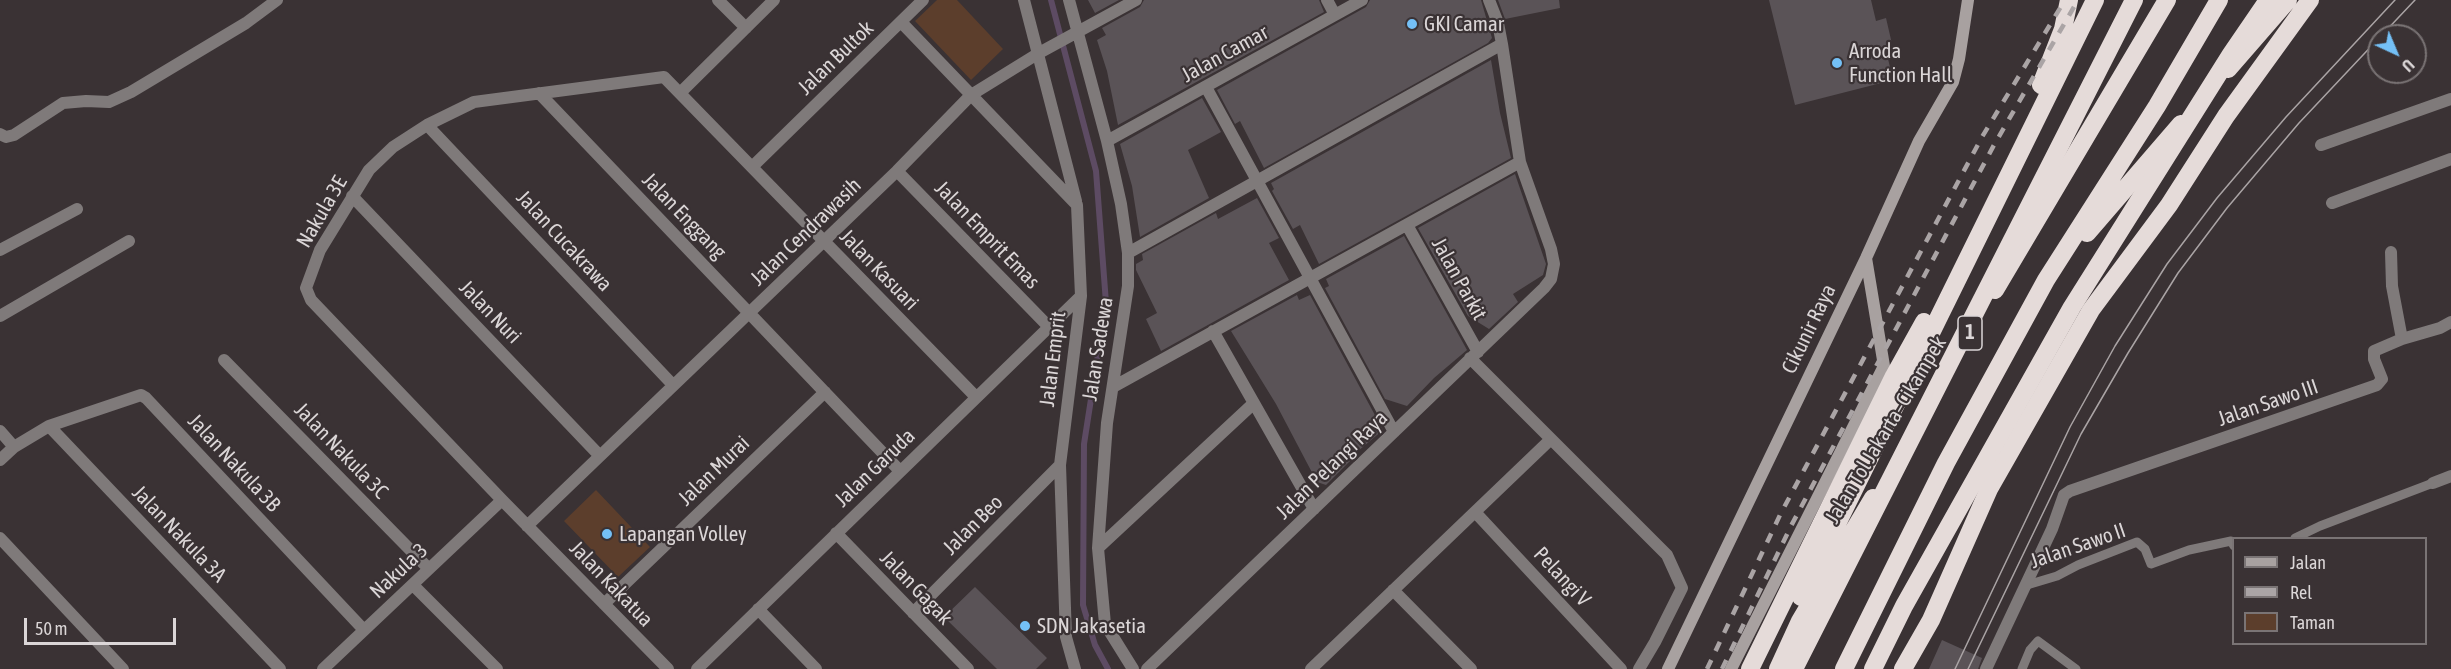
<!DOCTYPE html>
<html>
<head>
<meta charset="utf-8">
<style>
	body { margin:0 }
	#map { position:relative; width:2451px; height:669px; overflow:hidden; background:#3a3234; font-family:"Asap Condensed",sans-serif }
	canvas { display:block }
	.legend { position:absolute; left:2232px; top:537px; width:195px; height:108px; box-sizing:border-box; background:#3a3234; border:2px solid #7a7475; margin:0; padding:8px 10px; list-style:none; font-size:18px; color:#dbd6d7 }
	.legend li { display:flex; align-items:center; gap:12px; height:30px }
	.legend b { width:30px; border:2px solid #7a7475 }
	.north { position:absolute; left:2367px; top:24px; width:60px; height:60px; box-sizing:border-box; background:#3a3234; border:2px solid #7a7475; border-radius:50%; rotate:136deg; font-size:16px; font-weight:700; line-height:24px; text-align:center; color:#dbd6d7 }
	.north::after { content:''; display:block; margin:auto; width:21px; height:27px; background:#74c0f6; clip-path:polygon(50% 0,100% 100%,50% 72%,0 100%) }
	.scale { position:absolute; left:24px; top:618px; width:152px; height:27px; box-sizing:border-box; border:3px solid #dbd6d7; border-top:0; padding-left:8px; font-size:18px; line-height:21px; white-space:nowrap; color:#dbd6d7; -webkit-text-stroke:4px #3a3234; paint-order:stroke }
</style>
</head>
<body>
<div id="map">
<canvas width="2451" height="669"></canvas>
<ul class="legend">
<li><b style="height:8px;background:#a8a1a0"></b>Jalan</li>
<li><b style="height:8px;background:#aaa4a5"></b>Rel</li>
<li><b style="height:16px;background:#5c3e2c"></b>Taman</li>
</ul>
<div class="north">U</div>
<div class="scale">50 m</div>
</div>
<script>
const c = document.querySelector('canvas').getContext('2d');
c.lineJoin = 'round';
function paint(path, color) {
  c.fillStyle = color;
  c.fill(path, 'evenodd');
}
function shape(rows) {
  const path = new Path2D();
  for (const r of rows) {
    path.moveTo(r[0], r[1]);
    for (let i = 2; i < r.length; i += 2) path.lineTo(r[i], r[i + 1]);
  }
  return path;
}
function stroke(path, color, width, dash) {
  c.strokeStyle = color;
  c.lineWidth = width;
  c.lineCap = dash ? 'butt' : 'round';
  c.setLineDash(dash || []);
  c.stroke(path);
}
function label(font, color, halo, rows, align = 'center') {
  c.font = font + ' "Asap Condensed",sans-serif';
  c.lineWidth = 4.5;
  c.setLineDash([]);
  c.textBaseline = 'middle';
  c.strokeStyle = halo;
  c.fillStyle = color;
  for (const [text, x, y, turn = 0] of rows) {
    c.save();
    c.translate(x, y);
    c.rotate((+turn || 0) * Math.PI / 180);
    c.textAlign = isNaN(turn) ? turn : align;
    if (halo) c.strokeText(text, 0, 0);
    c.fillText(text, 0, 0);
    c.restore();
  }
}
paint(shape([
	[937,0,957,0,1003,49,971,80,915,21],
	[596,490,650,547,618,577,564,521]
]), '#5c3e2c');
stroke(shape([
	[1051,0,1096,171,1106,303,1084,444,1083,605,1095,645,1108,669]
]), '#5d4b63', 6);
paint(shape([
	[1088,0,1119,0,1095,13],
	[1144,0,1319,0,1324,12,1118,125,1107,71,1097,40,1106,35,1102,28,1140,7],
	[1370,0,1481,0,1492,38,1488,43,1264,168,1240,121,1235,124,1217,90,1366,7],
	[1498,0,1559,0,1560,8,1505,19],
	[1769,0,1871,0,1876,21,1886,18,1892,44,1885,46,1893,80,1795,105],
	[1491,60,1500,113,1511,158,1319,264,1300,225,1293,229,1272,191,1274,189,1271,183],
	[1202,98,1221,132,1188,150,1209,198,1140,237,1132,186,1120,144],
	[1515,174,1546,264,1543,275,1513,294,1518,302,1489,329,1468,316,1418,228],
	[1257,198,1279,238,1269,243,1289,280,1161,351,1146,319,1157,313,1136,270,1136,264,1143,260,1142,254,1216,213,1218,219],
	[1404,236,1467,350,1434,378,1407,406,1385,399,1325,288,1329,286,1326,279],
	[1297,295,1299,300,1310,295,1383,430,1351,457,1352,459,1326,485,1317,482,1276,404,1231,331],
	[975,587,1047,658,1036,669,997,669,944,617],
	[1942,640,1982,658,1978,669,1929,669]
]), '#5a5357');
stroke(shape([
	[2295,538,2320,526,2433,483],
	[2027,585,2057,576,2078,565,2137,542,2145,549,2151,564,2189,550,2231,541,2234,546],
	[2022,669,2030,650,2038,641,2076,669]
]), '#7f7a7a', 9);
stroke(shape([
	[718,0,746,28],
	[1024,0,1076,201],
	[1069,0,1107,141,1121,204,1128,253,1128,286,1107,423,1098,548,1105,624,1133,669],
	[1327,0,1335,15],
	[901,22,1077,205,1081,296,1060,465,1066,637,1075,669],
	[1206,87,1394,432],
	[539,93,900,471],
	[680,93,774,0],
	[427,125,673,385],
	[0,134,6,137,14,135,63,103,86,101,109,102,131,92,246,23,277,0],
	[1107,141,1362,0],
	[2321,145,2451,99],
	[752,167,923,0],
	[897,171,1049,327],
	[352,196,600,456],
	[2332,203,2451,159],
	[1407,225,1478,352],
	[0,250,77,209],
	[2391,252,2392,286,2402,339],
	[1128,253,1502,44],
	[0,316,129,241],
	[1213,331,1314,509],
	[1470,358,1667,555,1682,588,1655,642,1639,669],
	[224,360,429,569],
	[1113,387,1520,162],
	[49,426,280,669],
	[0,431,14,447],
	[0,460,14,447,49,426,141,395,146,398,364,630],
	[2433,483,2451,476],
	[1475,512,1621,669],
	[527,526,897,171,971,95,1039,53,1136,0],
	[836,533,968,669],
	[0,538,123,669],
	[1098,548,1254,403],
	[413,585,497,669],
	[1393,590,1471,669],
	[604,604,825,392],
	[758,609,816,669],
	[913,613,1060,465],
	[323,669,502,500],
	[668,669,502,500,311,300,306,288,320,250,369,170,393,147,427,125,474,102,664,77,976,397],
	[697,669,1081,296],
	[1147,669,1544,288,1551,279,1554,264,1551,249,1520,162,1502,44,1498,23,1489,0],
	[1311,669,1551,439],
	[1986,669,2052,529,2064,495,2070,491,2377,385,2382,379,2374,359,2374,351,2402,339,2440,328,2451,322]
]), '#7f7a7a', 12);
stroke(shape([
	[1668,669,1866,258,1919,141,1953,82,1959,59,1968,0],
	[1731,669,1884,366,1866,258]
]), '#a8a1a0', 12);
stroke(shape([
	[2228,69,2288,0],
	[2041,85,2063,29,2069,0],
	[2087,233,2181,124],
	[1995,290,2167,0],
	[1801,597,2095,0],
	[1750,669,1894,376,1924,322],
	[1778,669,1800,621,1873,498],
	[1844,669,1946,463,2046,280,2157,106,2219,0],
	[1903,669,1931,620,1989,489,2091,310,2169,205,2226,116,2310,0]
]), '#e5dbd9', 18);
stroke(shape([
	[2381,36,2415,0],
	[1955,669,2070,427,2115,346,2167,264,2217,198,2286,117,2395,0],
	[1968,669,2081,434,2128,353,2178,273,2227,208,2299,123,2379,38]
]), '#aaa4a5', 1.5);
stroke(shape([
	[1707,669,1780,515,1982,137,2065,0],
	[1722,669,1791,526,1994,145,2078,0]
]), '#aaa4a5', 4.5, [10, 10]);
stroke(shape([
	[1794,669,2134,0],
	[1873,669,1904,606,2072,307,2231,54,2268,0]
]), '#e5dbd9', 18);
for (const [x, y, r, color] of [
	[1412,24,6,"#74c0f6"],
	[1837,63,6,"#74c0f6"],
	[607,534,6,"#74c0f6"],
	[1025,626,6,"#74c0f6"]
]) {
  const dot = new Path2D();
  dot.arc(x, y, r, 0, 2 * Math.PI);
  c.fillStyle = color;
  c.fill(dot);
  stroke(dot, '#3a3234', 2);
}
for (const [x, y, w] of [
	[1970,333,24]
]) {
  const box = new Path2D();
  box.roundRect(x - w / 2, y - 17, w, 34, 4.5);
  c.fillStyle = '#3a3234';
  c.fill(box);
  stroke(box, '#dbd6d7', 1.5);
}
label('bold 20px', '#dbd6d7', null, [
	["1",1970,333]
]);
label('21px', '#dbd6d7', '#3a3234', [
	["GKI Camar",1424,24],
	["Arroda",1849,51],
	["Function Hall",1849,75],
	["Lapangan Volley",619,534],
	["SDN Jakasetia",1037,626]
], 'left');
label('21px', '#dbd6d7', '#3a3234', [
	["Jalan Camar",1225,54,-29],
	["Jalan Bultok",836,58,-44],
	["Nakula 3E",322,212,-60],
	["Jalan Enggang",684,216,46],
	["Jalan Cendrawasih",806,232,-44],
	["Jalan Emprit Emas",987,235,46],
	["Jalan Cucakrawa",564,241,47],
	["Jalan Kasuari",879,270,46],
	["Jalan Parkit",1459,279,61],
	["Jalan Nuri",490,312,46],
	["Cikunir Raya",1809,329,-64],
	["Jalan Sadewa",1098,349,-81],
	["Jalan Emprit",1053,359,-83],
	["Jalan Sawo III",2268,403,-19],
	["Jalan Tol Jakarta–Cikampek",1886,430,-59],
	["Jalan Nakula 3C",341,451,46],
	["Jalan Nakula 3B",234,463,47],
	["Jalan Pelangi Raya",1332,465,-44],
	["Jalan Garuda",875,468,-44],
	["Jalan Murai",714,471,-44],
	["Jalan Beo",973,525,-45],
	["Jalan Nakula 3A",179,534,46],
	["Jalan Sawo II",2078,546,-19],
	["Nakula 3",399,571,-43],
	["Pelangi V",1562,577,47],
	["Jalan Kakatua",611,584,46],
	["Jalan Gagak",916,588,46]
]);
</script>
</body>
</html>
